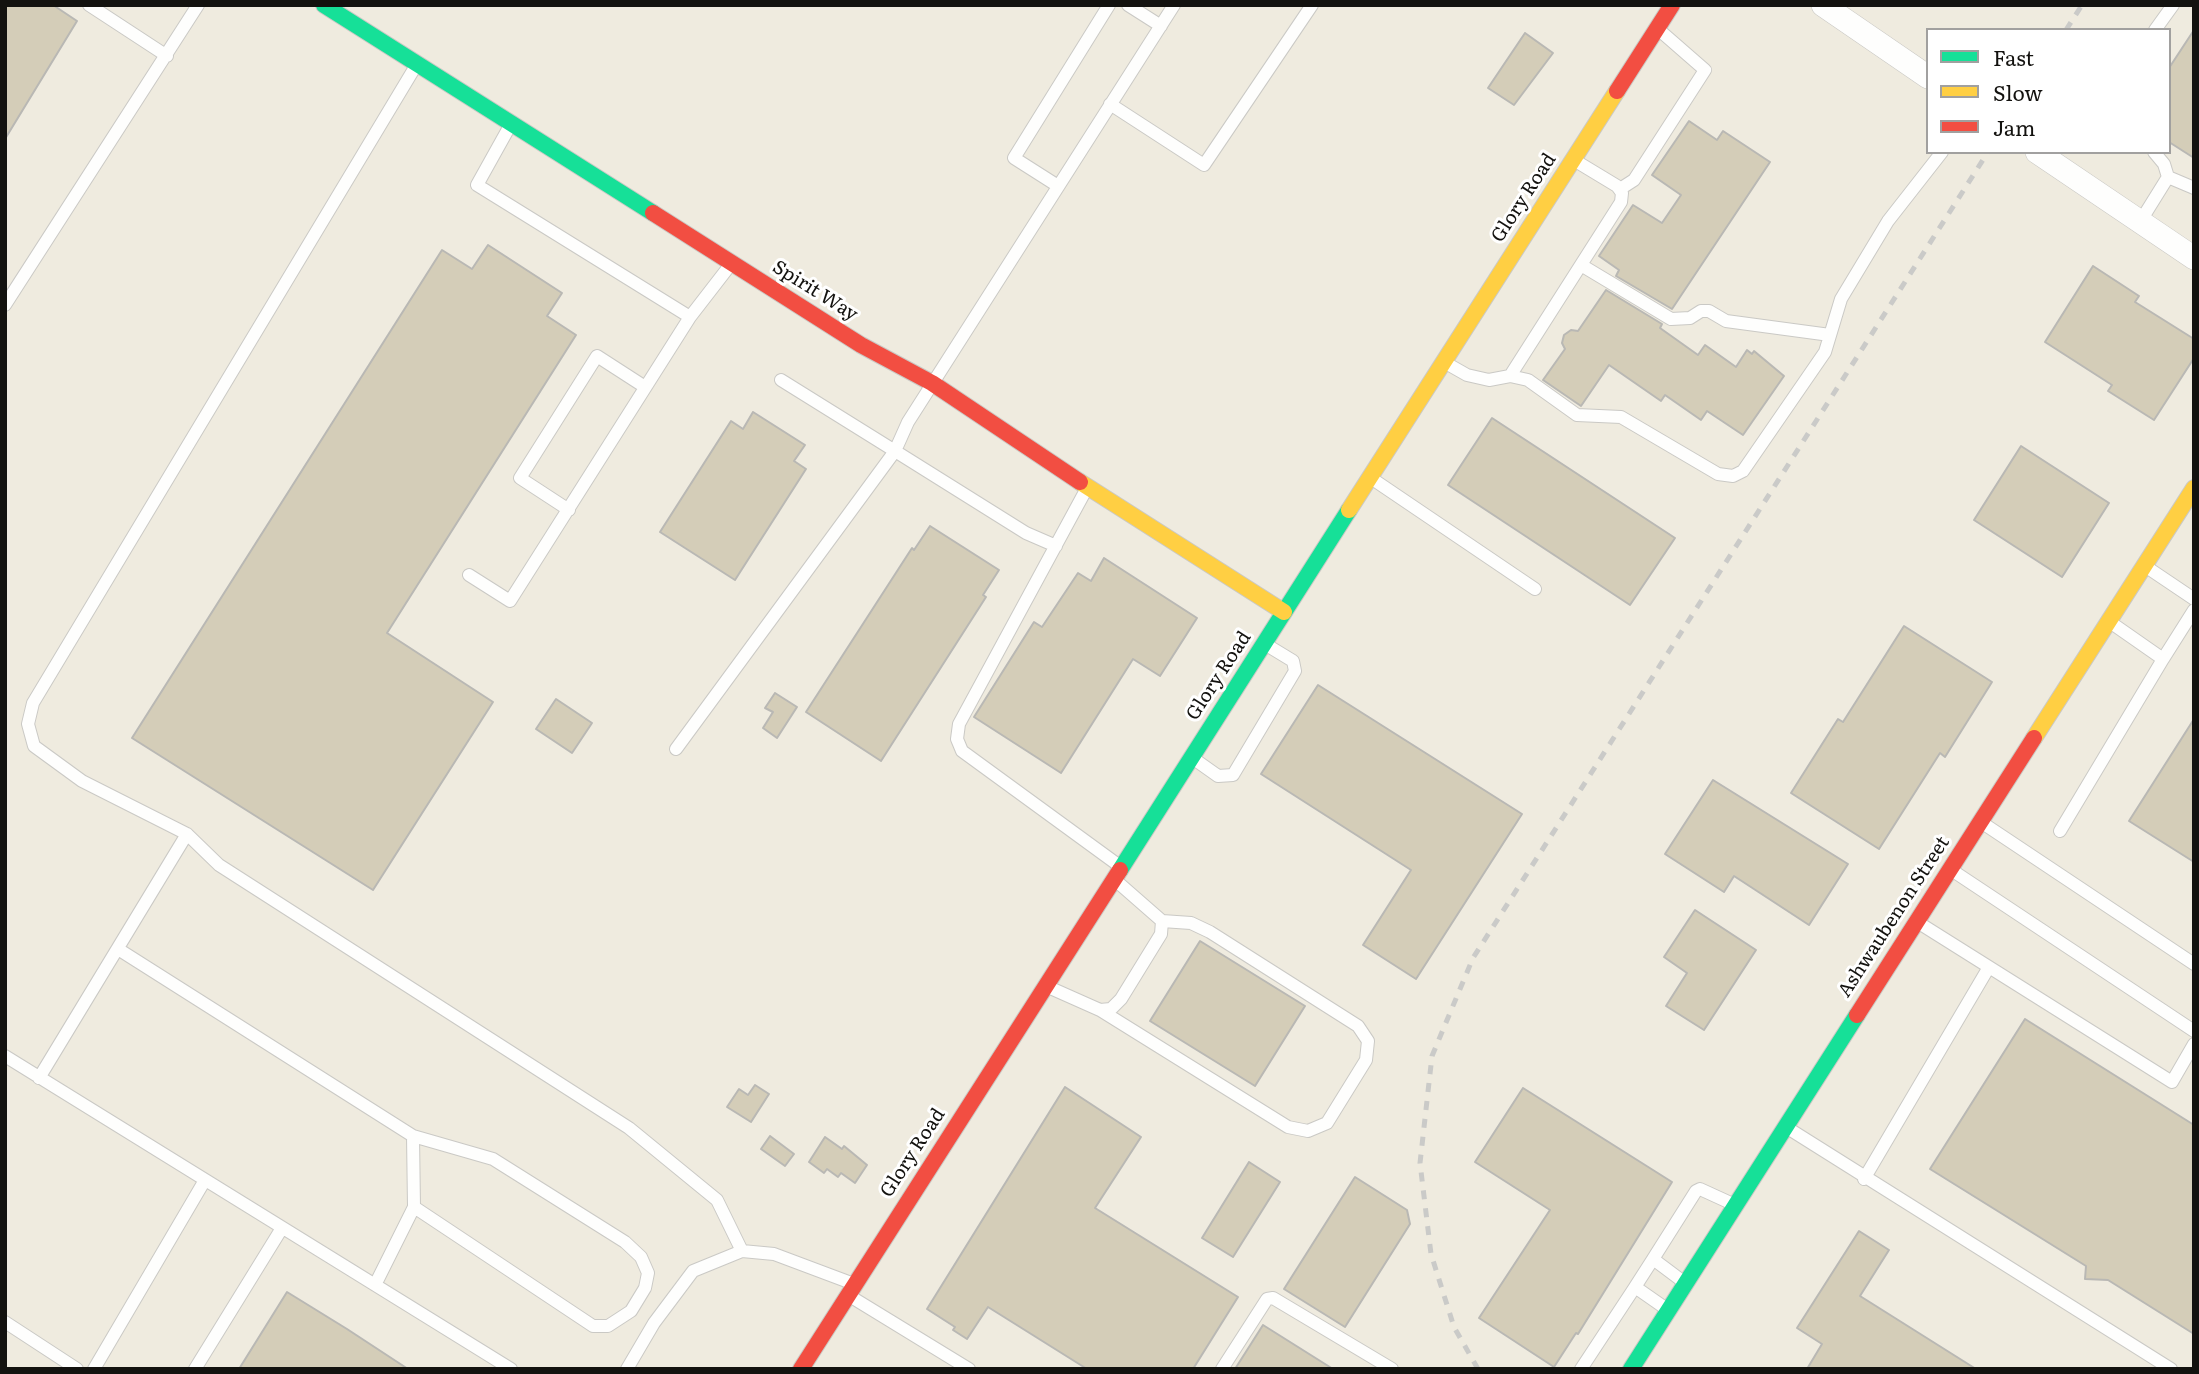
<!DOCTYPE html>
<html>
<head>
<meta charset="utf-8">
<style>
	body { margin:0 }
	#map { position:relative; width:2199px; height:1374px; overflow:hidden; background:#f9f7f2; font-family:Literata,serif }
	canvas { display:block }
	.frame { position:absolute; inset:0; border:7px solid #13120f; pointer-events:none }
	.legend { position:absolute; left:1926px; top:28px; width:245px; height:126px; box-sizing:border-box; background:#fff; border:2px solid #a1a09f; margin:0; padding:9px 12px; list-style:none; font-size:21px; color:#13120f }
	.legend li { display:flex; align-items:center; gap:14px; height:35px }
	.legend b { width:35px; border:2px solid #a1a09f }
</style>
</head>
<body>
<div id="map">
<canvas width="2199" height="1374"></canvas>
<div class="frame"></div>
<ul class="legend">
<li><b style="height:9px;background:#16e098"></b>Fast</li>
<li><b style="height:9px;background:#ffcf43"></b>Slow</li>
<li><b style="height:9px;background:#f24e42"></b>Jam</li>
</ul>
</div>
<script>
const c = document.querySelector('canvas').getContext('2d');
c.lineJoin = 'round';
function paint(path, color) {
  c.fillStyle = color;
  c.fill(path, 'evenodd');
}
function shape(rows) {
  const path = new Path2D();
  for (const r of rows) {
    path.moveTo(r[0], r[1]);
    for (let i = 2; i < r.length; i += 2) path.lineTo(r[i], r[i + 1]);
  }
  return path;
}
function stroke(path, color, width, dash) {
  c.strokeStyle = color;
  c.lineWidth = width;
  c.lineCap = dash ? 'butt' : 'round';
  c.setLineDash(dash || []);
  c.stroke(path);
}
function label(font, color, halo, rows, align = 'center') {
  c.font = font + ' Literata,serif';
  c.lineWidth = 6;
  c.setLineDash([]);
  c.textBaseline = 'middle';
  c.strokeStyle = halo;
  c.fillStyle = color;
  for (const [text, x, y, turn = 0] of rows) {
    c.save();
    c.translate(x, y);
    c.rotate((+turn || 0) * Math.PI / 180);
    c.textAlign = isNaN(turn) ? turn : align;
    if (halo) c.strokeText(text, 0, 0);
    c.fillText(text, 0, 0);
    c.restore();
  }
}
paint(shape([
	[5,5,2194,5,2194,1369,5,1369],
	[1928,30,2169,30,2169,152,1928,152]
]), '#efebdf');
const building = shape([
	[5,5,53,5,77,21,5,139,5,5],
	[2194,30,2194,158,2169,142,2169,68,2194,30],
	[1525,33,1553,53,1514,105,1488,88,1525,33],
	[1689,121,1717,140,1723,131,1770,162,1672,309,1616,276,1619,270,1599,256,1633,205,1662,223,1681,195,1652,175,1689,121],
	[488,245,562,293,547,316,576,335,387,633,493,702,373,890,132,738,442,250,472,269,488,245],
	[2093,266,2139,296,2135,302,2194,339,2194,358,2154,420,2108,391,2112,385,2045,342,2093,266],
	[1606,290,1662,324,1660,328,1698,355,1705,345,1736,367,1747,350,1752,354,1754,351,1784,376,1743,435,1707,411,1701,420,1665,395,1661,401,1609,365,1581,406,1543,380,1565,349,1562,343,1564,335,1571,330,1578,331,1606,290],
	[753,412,805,445,794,461,806,469,735,580,660,532,731,421,743,429,753,412],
	[1492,418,1675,538,1630,605,1448,485,1492,418],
	[2021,446,2109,503,2062,577,1974,520,2021,446],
	[930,526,999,570,983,595,986,597,881,761,806,712,912,548,914,550,930,526],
	[1104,558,1197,618,1160,676,1133,659,1061,773,974,717,1034,622,1042,627,1078,573,1091,581,1104,558],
	[1904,626,1992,682,1945,757,1940,753,1879,849,1791,793,1838,719,1843,722,1904,626],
	[1318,685,1522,814,1416,979,1363,945,1411,870,1261,774,1318,685],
	[775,693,797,707,777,738,763,728,773,712,765,708,775,693],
	[556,699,592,723,572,753,536,729,556,699],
	[2194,719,2194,862,2129,821,2194,719],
	[1713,780,1848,864,1809,925,1734,876,1724,892,1665,854,1713,780],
	[1695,910,1756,950,1704,1030,1666,1006,1687,973,1664,957,1695,910],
	[1200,941,1305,1006,1255,1086,1150,1021,1200,941],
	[2025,1019,2194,1125,2194,1334,2108,1280,2085,1279,2086,1266,1930,1169,2025,1019],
	[755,1085,769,1094,751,1122,727,1107,739,1089,748,1095,755,1085],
	[1065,1087,1141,1137,1095,1208,1238,1297,1193,1369,1087,1369,988,1307,967,1339,953,1330,955,1327,927,1309,1065,1087],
	[1523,1088,1672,1182,1578,1334,1576,1333,1554,1367,1479,1318,1550,1210,1475,1162,1523,1088],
	[770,1136,794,1154,785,1166,761,1149,770,1136],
	[825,1137,842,1149,844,1146,867,1165,855,1183,841,1173,838,1177,827,1169,824,1173,809,1162,825,1137],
	[1249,1162,1280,1182,1233,1257,1202,1238,1249,1162],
	[1355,1177,1407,1210,1410,1224,1345,1327,1284,1289,1355,1177],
	[1859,1231,1889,1250,1860,1296,1976,1369,1807,1369,1822,1344,1797,1328,1859,1231],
	[287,1292,347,1329,408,1369,239,1369,287,1292],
	[1263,1325,1333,1369,1235,1369,1263,1325]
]);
paint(building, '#d4cdb8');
stroke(building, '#b9b8b4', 2);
const lane = shape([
	[89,5,167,56],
	[1128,5,1161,26],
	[2155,30,2173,5],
	[417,64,33,703,28,724,34,746,82,781,187,834,219,865,629,1128,717,1200,742,1251],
	[1110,104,1204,165,1312,5],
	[511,124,477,185,690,317,731,264],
	[2168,177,2194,188],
	[1058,186,1014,158,1109,5],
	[1620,189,1634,180,1705,70,1658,29],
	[2140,222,2168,177,2164,164,2154,152],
	[1581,265,1671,319,1690,318,1701,311,1709,311,1726,321,1830,335],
	[5,305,198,5],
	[1444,362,1467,375,1489,380,1510,376,1528,380,1577,415,1621,417,1718,474,1733,476,1743,471,1825,352,1841,299,1888,221,1942,152],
	[1510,376,1621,202,1622,193,1617,186,1574,160],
	[1371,478,1535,589],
	[1087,488,959,724,957,739,962,751,1121,867],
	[569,510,520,478,597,356,645,387],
	[1056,546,1026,533,895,451,908,422,1174,5],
	[2145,566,2194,599],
	[469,575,510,601,690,317],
	[2110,622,2163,659,2194,610],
	[676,749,895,451,781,380],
	[1194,759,1218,776,1233,775,1295,671,1293,661,1265,644],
	[1981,822,2194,964],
	[2060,831,2163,659],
	[1950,869,2194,1031],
	[1919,923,2172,1082,2194,1044],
	[118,949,413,1136,493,1159,625,1242,641,1257,648,1273,645,1288,631,1311,608,1326,593,1326,414,1207,375,1285],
	[1046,986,1100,1010,1111,1009,1121,999,1161,934,1162,921,1114,879],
	[1100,1010,1288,1127,1308,1131,1327,1123,1366,1060,1368,1041,1358,1026,1210,932,1191,923,1162,921],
	[5,1056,511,1369],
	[39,1078,187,834],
	[1786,1127,2171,1369],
	[413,1136,414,1207],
	[1864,1179,1989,967],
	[1653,1259,1635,1287,1668,1310],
	[1685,1283,1653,1259,1696,1191,1700,1189,1735,1205],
	[848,1295,969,1369],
	[5,1322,77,1369],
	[94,1369,205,1180],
	[195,1369,282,1228],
	[627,1369,654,1323,693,1271,742,1251,774,1254,854,1284],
	[1222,1369,1267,1299,1273,1298,1392,1369],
	[1581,1369,1635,1287]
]);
const street = shape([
	[1823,5,1928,77],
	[2037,152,2194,258]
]);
const fast = shape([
	[324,5,653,213],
	[1120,870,1349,510],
	[1631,1369,1857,1015]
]);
const slow = shape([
	[1080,482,1284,612],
	[1349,510,1617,91],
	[2034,738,2194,488]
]);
const jam = shape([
	[1617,91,1672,5],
	[653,213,861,345,932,383,1080,482],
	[1857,1015,2034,738],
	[801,1369,1120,870]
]);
stroke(lane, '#cac9c5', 14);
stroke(street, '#cac9c5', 24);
stroke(fast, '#cac9c5', 18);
stroke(slow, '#cac9c5', 18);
stroke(jam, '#cac9c5', 18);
stroke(lane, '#fefefd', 12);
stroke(street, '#fefefd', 23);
stroke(fast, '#16e098', 16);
stroke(slow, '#ffcf43', 16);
stroke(jam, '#f24e42', 16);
stroke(shape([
	[2066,30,2082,5],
	[1478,1369,1454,1327,1431,1254,1420,1163,1432,1056,1473,958,1988,152]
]), '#cacac8', 5, [9, 9]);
label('19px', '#13120f', '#fff', [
	["Glory Road",1524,198,-57],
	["Spirit Way",815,291,32],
	["Glory Road",1219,676,-57],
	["Ashwaubenon Street",1894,917,-57],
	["Glory Road",913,1153,-57]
]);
</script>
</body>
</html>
